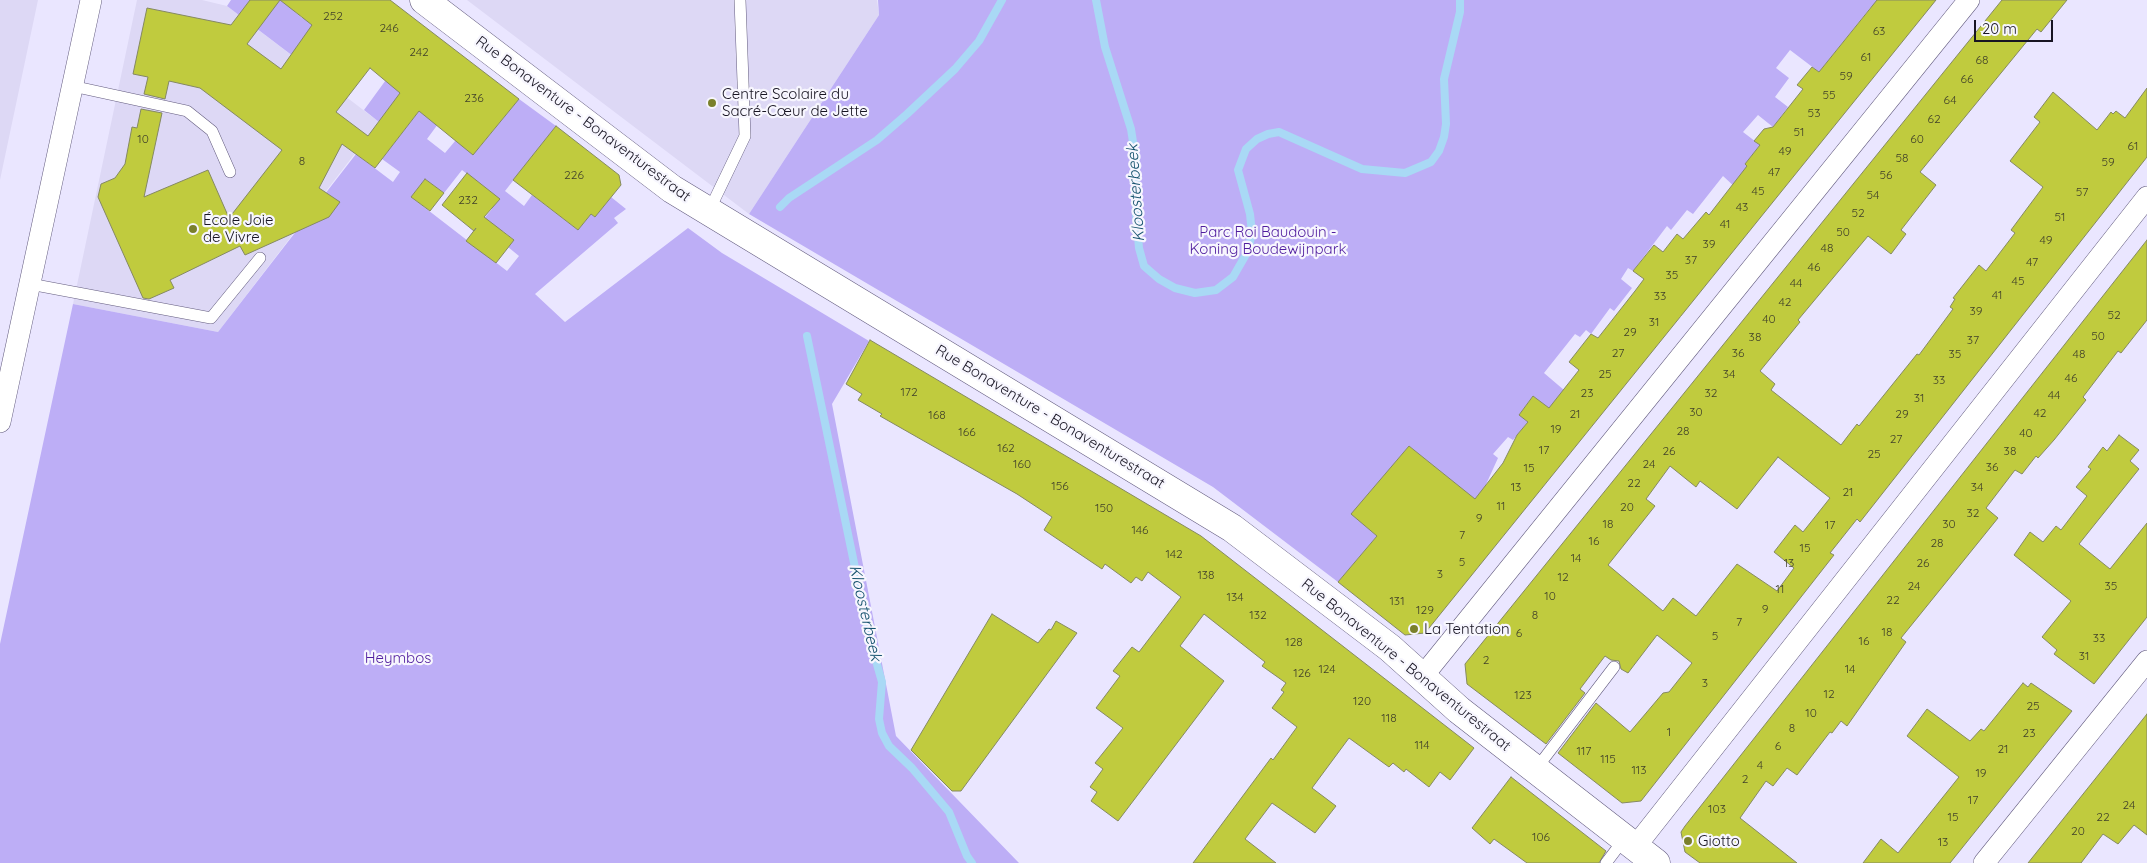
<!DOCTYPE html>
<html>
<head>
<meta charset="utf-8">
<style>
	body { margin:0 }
	#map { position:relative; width:2147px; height:863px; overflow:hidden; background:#eae6ff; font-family:Quicksand,sans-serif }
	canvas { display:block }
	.scale { position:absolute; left:1974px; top:20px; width:79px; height:22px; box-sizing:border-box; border:2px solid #181523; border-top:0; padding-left:6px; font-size:15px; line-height:18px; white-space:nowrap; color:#181523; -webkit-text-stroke:4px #f7f6fe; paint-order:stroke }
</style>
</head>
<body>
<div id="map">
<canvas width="2147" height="863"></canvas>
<div class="scale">20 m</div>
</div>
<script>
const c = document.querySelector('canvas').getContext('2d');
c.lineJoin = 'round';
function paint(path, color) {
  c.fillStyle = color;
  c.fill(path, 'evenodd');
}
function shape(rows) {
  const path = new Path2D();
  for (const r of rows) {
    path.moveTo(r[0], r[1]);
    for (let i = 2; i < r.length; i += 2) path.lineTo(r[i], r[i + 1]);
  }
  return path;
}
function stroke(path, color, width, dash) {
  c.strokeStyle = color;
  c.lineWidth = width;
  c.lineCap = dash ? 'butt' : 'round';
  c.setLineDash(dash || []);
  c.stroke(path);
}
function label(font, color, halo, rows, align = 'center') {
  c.font = font + ' Quicksand,sans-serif';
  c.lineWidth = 4.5;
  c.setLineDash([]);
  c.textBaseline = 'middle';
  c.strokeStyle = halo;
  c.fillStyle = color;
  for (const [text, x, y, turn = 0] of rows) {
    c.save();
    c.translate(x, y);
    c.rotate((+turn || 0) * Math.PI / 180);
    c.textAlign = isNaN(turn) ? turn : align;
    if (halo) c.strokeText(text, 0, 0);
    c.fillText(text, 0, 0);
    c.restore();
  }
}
paint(shape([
	[0,0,38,0,0,180],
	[137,0,202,0,227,6,379,122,218,332,73,304],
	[467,0,877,0,879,15,749,214]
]), '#ddd8f5');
paint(shape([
	[231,0,287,0,298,8,295,12,302,18,312,20,335,88,227,6],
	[878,0,1883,0,1870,8,1819,72,1790,50,1776,68,1789,78,1775,97,1788,107,1773,127,1758,115,1743,132,1760,145,1745,164,1751,169,1736,188,1723,176,1693,214,1687,210,1671,230,1667,226,1633,271,1628,268,1621,279,1632,288,1614,311,1610,308,1591,334,1586,330,1580,337,1575,334,1544,373,1571,396,1551,410,1533,396,1519,415,1528,422,1513,440,1508,437,1493,454,1498,458,1478,502,1409,446,1352,514,1377,536,1338,582,1213,487,749,214,879,15],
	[391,73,407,85,379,122,364,110],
	[519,99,556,126,505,191,524,206,532,195,578,230,591,214,595,217,611,197,626,209,614,218,618,223,535,294,565,322,688,228,722,253,869,341,832,404,896,736,1019,863,0,863,0,644,73,304,218,332,356,154,393,182,400,172,382,159,419,111,438,124,427,139,445,153,461,134,479,148],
	[462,170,494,195,492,209,476,228,495,243,503,231,513,239,508,247,519,256,507,271,411,197,425,179,444,193]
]), '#bdaef6');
stroke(shape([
	[1096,0,1105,47,1131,129,1136,161,1136,214,1139,248,1144,266,1159,279,1175,288,1195,293,1216,290,1233,277,1248,251,1252,233,1250,214,1238,170,1246,149,1257,139,1268,134,1279,132,1362,169,1405,173,1431,162,1439,151,1444,137,1446,124,1444,79,1460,12,1460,0],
	[780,207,789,198,877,140,907,114,955,69,979,41,1002,0],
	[807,336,870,640,882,682,879,719,882,733,889,746,912,768,949,812,967,856,972,863]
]), '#a9d9f5', 8);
const building = shape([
	[250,0,390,0,519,99,473,155,419,111,375,168,342,144,319,188,340,202,329,217,245,255,240,246,170,280,174,288,149,299,143,298,98,197,101,184,115,178,125,164,132,127,137,128,141,109,162,113,144,197,208,170,229,218,282,150,200,88,169,81,165,99,144,94,148,77,133,74,147,8,231,25,250,0],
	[280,0,312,25,281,69,247,44,280,0],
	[370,68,400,93,368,136,336,112,370,68],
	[1877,0,1936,0,1425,633,1405,635,1338,582,1377,536,1351,514,1409,446,1475,499,1503,463,1517,435,1528,422,1519,415,1533,396,1549,408,1579,370,1569,362,1591,334,1598,338,1635,291,1644,279,1633,271,1654,245,1663,252,1677,234,1683,239,1706,212,1709,215,1747,166,1745,164,1760,145,1754,141,1764,129,1773,127,1803,89,1797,85,1812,67,1819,72,1877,0],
	[2002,0,2067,0,2041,32,2037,29,1920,172,1936,185,1901,230,1906,234,1891,254,1868,236,1798,320,1800,322,1760,371,1775,384,1771,390,1841,445,1857,424,1859,426,1917,354,1919,355,1953,309,1950,307,1955,299,1953,298,1979,265,1986,271,2015,233,2011,230,2043,187,2010,161,2040,122,2034,117,2053,92,2097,130,2111,112,2113,114,2116,111,2125,118,2147,88,2147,157,1860,522,1857,519,1830,553,1834,555,1641,801,1622,803,1558,753,1596,703,1630,732,1663,693,1669,692,1692,663,1657,635,1628,673,1621,669,1619,661,1611,660,1605,656,1580,689,1585,693,1546,744,1467,684,1465,664,2002,0],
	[1778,457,1830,498,1803,532,1795,525,1774,552,1794,568,1777,591,1737,564,1696,616,1673,598,1663,611,1608,565,1655,506,1646,499,1670,466,1696,487,1700,481,1737,509,1778,457],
	[556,126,619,175,621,185,595,217,591,214,578,230,513,180,556,126],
	[467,173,500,199,484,217,514,240,496,263,466,241,476,228,474,231,442,205,467,173],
	[425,179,444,193,430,211,411,197,425,179],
	[2147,240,2147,320,2121,353,2118,351,2083,397,2086,400,2054,440,2038,458,2036,456,2022,474,2015,470,1986,508,1998,518,1901,638,1906,642,1847,726,1841,721,1832,733,1830,732,1797,775,1787,768,1773,786,1766,781,1740,818,1797,863,1700,863,1685,852,1681,832,1685,826,2147,240],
	[870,340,1201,536,1474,748,1450,780,1440,772,1429,787,1406,769,1404,772,1393,763,1389,767,1349,738,1312,788,1336,806,1315,833,1272,803,1245,839,1276,863,1193,863,1271,758,1273,760,1297,727,1272,708,1284,692,1281,690,1286,683,1262,666,1265,662,1204,614,1180,646,1224,681,1118,821,1091,801,1097,792,1090,787,1103,769,1095,763,1123,728,1096,708,1120,676,1113,671,1132,647,1139,652,1181,597,1148,572,1142,581,1136,577,1131,583,1105,564,1102,569,1044,530,1052,517,1017,494,880,416,882,414,858,400,862,394,846,384,870,340],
	[2119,435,2139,450,2130,461,2139,469,2079,544,2110,569,2147,523,2147,617,2094,684,2054,654,2057,650,2042,637,2071,601,2014,555,2030,532,2043,542,2056,526,2061,530,2087,496,2076,487,2091,469,2088,467,2103,447,2107,451,2119,435],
	[992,614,1038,643,1049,629,1051,630,1056,621,1077,633,961,791,952,791,911,750,992,614],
	[2023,683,2028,687,2031,683,2072,711,1950,863,1863,863,1881,839,1898,853,1959,777,1907,736,1927,709,1970,741,1981,729,1984,731,2023,683],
	[2147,714,2147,835,2134,825,2118,844,2103,834,2081,863,2028,863,2147,714],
	[1511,777,1606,851,1599,863,1527,863,1494,839,1490,844,1472,828,1511,777]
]);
paint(building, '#c0cb3e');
stroke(building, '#858962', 1);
const lane = shape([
	[72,86,187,111,212,131,230,172],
	[709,211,745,136,740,0],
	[30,284,211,318,260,258],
	[1536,769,1614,667],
	[1606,863,1625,838]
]);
const street = shape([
	[0,422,91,0],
	[1422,677,1969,0],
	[1635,847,2147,197],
	[1984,863,2147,661]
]);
const secondary = shape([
	[424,0,672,189,1232,528,1390,648,1459,710,1656,863]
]);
stroke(lane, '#635c7f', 12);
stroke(street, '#635c7f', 22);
stroke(secondary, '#635c7f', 29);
stroke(lane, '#fff', 11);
stroke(street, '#fff', 21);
stroke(secondary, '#fff', 28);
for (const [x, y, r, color] of [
	[712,103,5,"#7a802b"],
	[193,229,5,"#7a802b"],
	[1414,629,5,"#7a802b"],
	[1688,841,5,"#7a802b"]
]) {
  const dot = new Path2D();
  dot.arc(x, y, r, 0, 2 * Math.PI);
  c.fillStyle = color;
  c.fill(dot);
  stroke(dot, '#f7f6fe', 2);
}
label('12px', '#42422a', null, [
	["252",333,16],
	["246",389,28],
	["63",1879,31],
	["242",419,52],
	["61",1866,57],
	["68",1982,60],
	["59",1846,76],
	["66",1967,79],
	["55",1829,95],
	["236",474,98],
	["64",1950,100],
	["53",1814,113],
	["62",1934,119],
	["51",1799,132],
	["10",143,139],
	["60",1917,139],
	["61",2133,146],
	["49",1785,151],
	["58",1902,158],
	["8",302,161],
	["59",2108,162],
	["47",1774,172],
	["226",574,175],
	["56",1886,175],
	["45",1758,191],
	["57",2082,192],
	["54",1873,195],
	["232",468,200],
	["43",1742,207],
	["52",1858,213],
	["51",2060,217],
	["41",1725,224],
	["50",1843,232],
	["49",2046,240],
	["39",1709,244],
	["48",1827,248],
	["37",1691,260],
	["47",2032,262],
	["46",1814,267],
	["35",1672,275],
	["45",2018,281],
	["44",1796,283],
	["41",1997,295],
	["33",1660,296],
	["42",1785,302],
	["39",1976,311],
	["52",2114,315],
	["40",1769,319],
	["31",1654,322],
	["29",1630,332],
	["50",2098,336],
	["38",1755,337],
	["37",1973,340],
	["27",1618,353],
	["36",1738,353],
	["35",1955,354],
	["48",2079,354],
	["25",1605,374],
	["34",1729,374],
	["46",2071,378],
	["33",1939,380],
	["172",909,392],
	["23",1587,393],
	["32",1711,393],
	["44",2054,395],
	["31",1919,398],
	["30",1696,412],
	["42",2040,413],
	["21",1575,414],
	["29",1902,414],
	["168",937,415],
	["19",1556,429],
	["28",1683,431],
	["166",967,432],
	["40",2026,433],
	["27",1896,439],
	["162",1006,448],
	["17",1544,450],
	["26",1669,451],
	["38",2010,451],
	["25",1874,454],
	["160",1022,464],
	["24",1649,464],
	["36",1992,467],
	["15",1529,468],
	["22",1634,483],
	["156",1060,486],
	["13",1516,487],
	["34",1977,487],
	["21",1848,492],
	["11",1501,506],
	["20",1627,507],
	["150",1104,508],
	["32",1973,513],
	["9",1479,518],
	["18",1608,524],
	["30",1949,524],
	["17",1830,525],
	["146",1140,530],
	["7",1462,535],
	["16",1594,541],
	["28",1937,543],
	["15",1805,548],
	["142",1174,554],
	["14",1576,558],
	["5",1462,562],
	["13",1789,563],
	["26",1923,563],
	["3",1440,574],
	["138",1206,575],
	["12",1563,577],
	["24",1914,586],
	["35",2111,586],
	["11",1780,589],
	["10",1550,596],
	["134",1235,597],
	["22",1893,600],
	["131",1397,601],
	["9",1765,609],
	["129",1425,610],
	["132",1258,615],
	["8",1535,615],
	["7",1739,622],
	["18",1887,632],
	["6",1519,633],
	["5",1715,636],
	["33",2099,638],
	["16",1864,641],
	["128",1294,642],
	["31",2084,656],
	["2",1486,660],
	["124",1327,669],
	["14",1850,669],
	["126",1302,673],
	["3",1705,683],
	["12",1829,694],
	["123",1523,695],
	["120",1362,701],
	["25",2033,706],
	["10",1811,713],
	["118",1389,718],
	["8",1792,728],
	["1",1669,732],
	["23",2029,733],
	["114",1422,745],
	["6",1778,746],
	["21",2003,749],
	["117",1584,751],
	["115",1608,759],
	["4",1760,765],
	["113",1639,770],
	["19",1981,773],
	["2",1745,779],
	["17",1973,800],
	["24",2129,805],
	["103",1717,809],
	["15",1953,817],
	["22",2103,817],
	["20",2078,831],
	["106",1541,837],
	["13",1943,842]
]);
label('15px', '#181523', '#f7f6fe', [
	["Centre Scolaire du",722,94],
	["Sacré-Cœur de Jette",722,111],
	["École Joie",203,220],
	["de Vivre",203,237],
	["La Tentation",1424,629],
	["Giotto",1698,841]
], 'left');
label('15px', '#181523', '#f7f6fe', [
	["Rue Bonaventure - Bonaventurestraat",583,119,37],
	["Rue Bonaventure - Bonaventurestraat",1050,417,31],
	["Rue Bonaventure - Bonaventurestraat",1406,665,39]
]);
label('15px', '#501d9e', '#f7f6fe', [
	["Parc Roi Baudouin -",1268,232],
	["Koning Boudewijnpark",1268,249],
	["Heymbos",398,658]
]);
label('italic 16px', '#15526e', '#f7f6fe', [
	["Kloosterbeek",1136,193,-94],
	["Kloosterbeek",865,613,77]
]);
</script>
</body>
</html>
